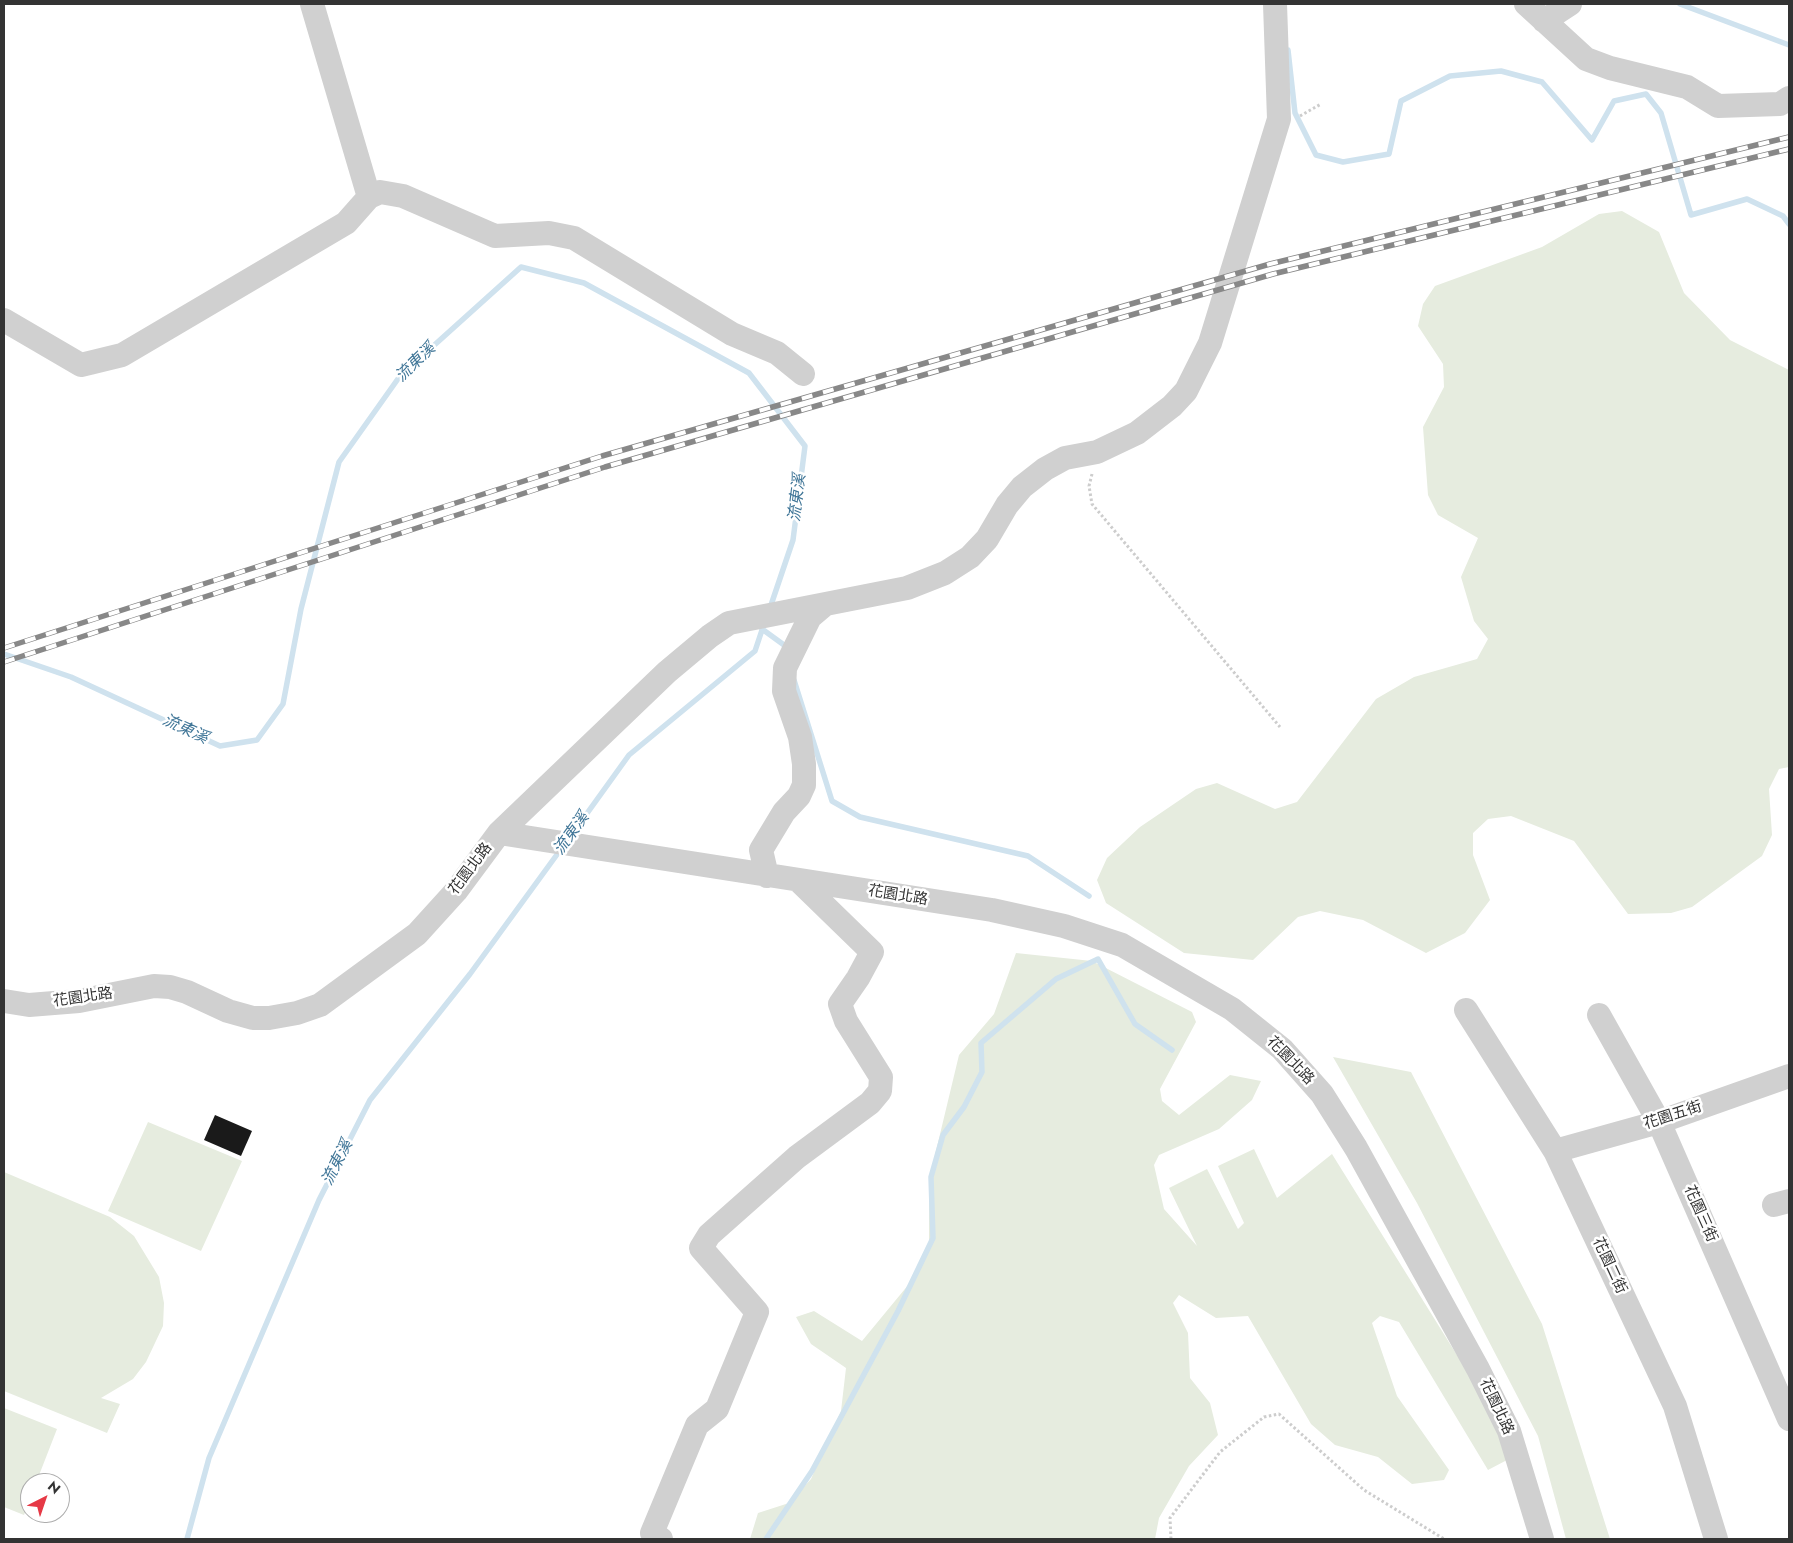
<!DOCTYPE html>
<html>
<head>
<meta charset="utf-8">
<style>
	body { margin:0 }
	#map { position:relative; width:1793px; height:1543px; overflow:hidden; background:#fff; font-family:Jost,sans-serif }
	canvas { display:block }
	.frame { position:absolute; inset:0; border:5px solid #333; pointer-events:none }
	.north { position:absolute; left:20px; top:1473px; width:50px; height:50px; box-sizing:border-box; background:#fff; border:1px solid #adadad; border-radius:50%; rotate:41deg; font-size:14px; font-weight:700; line-height:20px; text-align:center; color:#333 }
	.north::after { content:''; display:block; margin:auto; width:18px; height:22px; background:#e63946; clip-path:polygon(50% 0,100% 100%,50% 72%,0 100%) }
</style>
</head>
<body>
<div id="map">
<canvas width="1793" height="1543"></canvas>
<div class="frame"></div>
<div class="north">N</div>
</div>
<script>
const c = document.querySelector('canvas').getContext('2d');
c.lineJoin = 'round';
function paint(path, color) {
  c.fillStyle = color;
  c.fill(path, 'evenodd');
}
function shape(rows) {
  const path = new Path2D();
  for (const r of rows) {
    path.moveTo(r[0], r[1]);
    for (let i = 2; i < r.length; i += 2) path.lineTo(r[i], r[i + 1]);
  }
  return path;
}
function stroke(path, color, width, dash) {
  c.strokeStyle = color;
  c.lineWidth = width;
  c.lineCap = dash ? 'butt' : 'round';
  c.setLineDash(dash || []);
  c.stroke(path);
}
function label(font, color, halo, rows, align = 'center') {
  c.font = font + ' Jost,"Noto Sans TC",sans-serif';
  c.lineWidth = 5;
  c.setLineDash([]);
  c.textBaseline = 'middle';
  c.strokeStyle = halo;
  c.fillStyle = color;
  for (const [text, x, y, turn = 0] of rows) {
    c.save();
    c.translate(x, y);
    c.rotate((+turn || 0) * Math.PI / 180);
    c.textAlign = isNaN(turn) ? turn : align;
    if (halo) c.strokeText(text, 0, 0);
    c.fillText(text, 0, 0);
    c.restore();
  }
}
paint(shape([
	[1622,211,1659,232,1684,293,1730,340,1789,370,1789,767,1779,769,1769,789,1772,835,1762,856,1692,907,1671,913,1628,914,1574,841,1511,816,1488,819,1473,833,1473,855,1490,900,1465,933,1426,953,1363,920,1320,911,1298,917,1253,960,1184,953,1106,903,1097,880,1107,858,1140,827,1196,789,1217,783,1275,809,1297,802,1376,699,1414,677,1477,659,1488,639,1474,621,1461,577,1478,538,1438,515,1428,495,1423,427,1444,387,1443,364,1418,326,1423,304,1435,286,1542,247,1599,214],
	[1016,953,1092,961,1192,1012,1196,1022,1160,1089,1162,1101,1179,1115,1230,1075,1261,1081,1252,1100,1219,1129,1159,1155,1154,1165,1164,1209,1197,1246,1169,1188,1207,1169,1238,1229,1244,1223,1218,1166,1254,1149,1277,1198,1332,1154,1501,1426,1507,1460,1488,1470,1399,1322,1380,1316,1372,1323,1397,1396,1449,1470,1444,1480,1412,1484,1378,1457,1335,1445,1311,1424,1248,1316,1216,1318,1179,1295,1173,1303,1188,1333,1190,1378,1210,1403,1218,1435,1189,1466,1159,1518,1155,1539,750,1539,758,1513,789,1503,811,1479,841,1411,846,1368,811,1344,796,1317,814,1311,862,1341,909,1284,929,1245,929,1180,959,1055,994,1014],
	[1333,1057,1411,1072,1542,1324,1610,1539,1566,1539,1538,1436,1417,1203],
	[148,1122,242,1161,201,1251,108,1211],
	[4,1172,110,1217,134,1236,159,1277,164,1303,163,1326,146,1362,133,1379,101,1398,120,1404,107,1433,4,1391],
	[4,1408,57,1429,36,1483,30,1483,30,1500,24,1515,4,1507]
]), '#e6ecdf');
stroke(shape([
	[1680,4,1789,45],
	[1288,50,1295,113,1316,155,1343,162,1389,154,1401,101,1450,76,1501,71,1542,82,1592,140,1614,101,1646,94,1661,113,1691,215,1747,199,1783,216,1789,224],
	[762,629,784,645,786,652],
	[4,654,71,677,220,746,257,740,283,704,301,609,339,462,400,376,521,267,584,283,749,373,805,446,793,540,770,608],
	[794,680,832,801,860,817,1028,856,1089,896],
	[570,837,629,755,755,651,765,621],
	[187,1539,209,1458,319,1200,370,1100,470,974,561,849],
	[766,1539,812,1471,898,1311,933,1238,931,1177,943,1135,964,1107,982,1072,981,1043,1056,979,1098,959,1135,1024,1172,1050]
]), '#cfe2ee', 5.5);
paint(shape([
	[215,1115,252,1131,241,1156,204,1140]
]), '#1a1a1a');
stroke(shape([
	[1300,116,1321,104],
	[1092,474,1089,486,1092,504,1280,727],
	[1171,1539,1170,1518,1220,1452,1264,1417,1279,1414,1364,1490,1444,1539]
]), '#cdcdcd', 3, [2.5, 2.5]);
stroke(shape([
	[312,4,369,197],
	[1526,4,1586,59,1610,68,1687,87,1718,106,1780,104,1789,98],
	[1544,21,1570,4],
	[4,320,81,365,122,355,346,223,369,197,380,192,403,196,495,236,549,233,574,238,732,334,777,353,803,374],
	[499,833,992,910,1064,926,1122,945,1232,1009,1282,1049,1322,1094,1356,1148,1478,1369,1509,1431,1542,1539],
	[767,876,761,850,784,812,799,796,804,785,804,764,800,737,784,691,785,668,810,617,823,606],
	[4,1001,29,1005,79,1001,154,986,170,987,187,992,228,1011,253,1018,269,1018,297,1013,320,1005,417,934,456,891,499,833,667,672,710,636,729,623,907,588,945,573,970,557,987,539,1007,505,1022,487,1045,469,1065,458,1097,452,1137,433,1172,406,1186,391,1210,343,1279,119,1275,4],
	[1466,1010,1555,1151,1675,1406,1716,1539],
	[1599,1015,1659,1122,1789,1419],
	[1555,1151,1659,1122,1789,1076],
	[1774,1205,1789,1201],
	[661,1539,652,1533,697,1425,717,1409,757,1312,701,1248,709,1235,797,1157,870,1103,880,1091,881,1077,846,1021,840,1004,858,978,872,952,799,881]
]), '#d0d0d0', 24);
const rail = shape([
	[4,648,602,456,1270,264,1789,137],
	[4,662,605,467,1273,274,1789,149]
]);
stroke(rail, '#888', 5.5);
stroke(rail, '#fff', 4, [11]);
label('15px', '#333', '#fff', [
	["花園北路",471,869,-53],
	["花園北路",898,896,9],
	["花園北路",83,998,-8],
	["花園北路",1290,1061,46],
	["花園五街",1673,1116,-18],
	["花園三街",1700,1214,66],
	["花園二街",1609,1266,65],
	["花園北路",1496,1407,65]
]);
label('italic 16px', '#3f7597', '#fff', [
	["流東溪",416,363,-44],
	["流東溪",798,498,-83],
	["流東溪",185,730,25],
	["流東溪",572,834,-54],
	["流東溪",338,1163,-63]
]);
</script>
</body>
</html>
